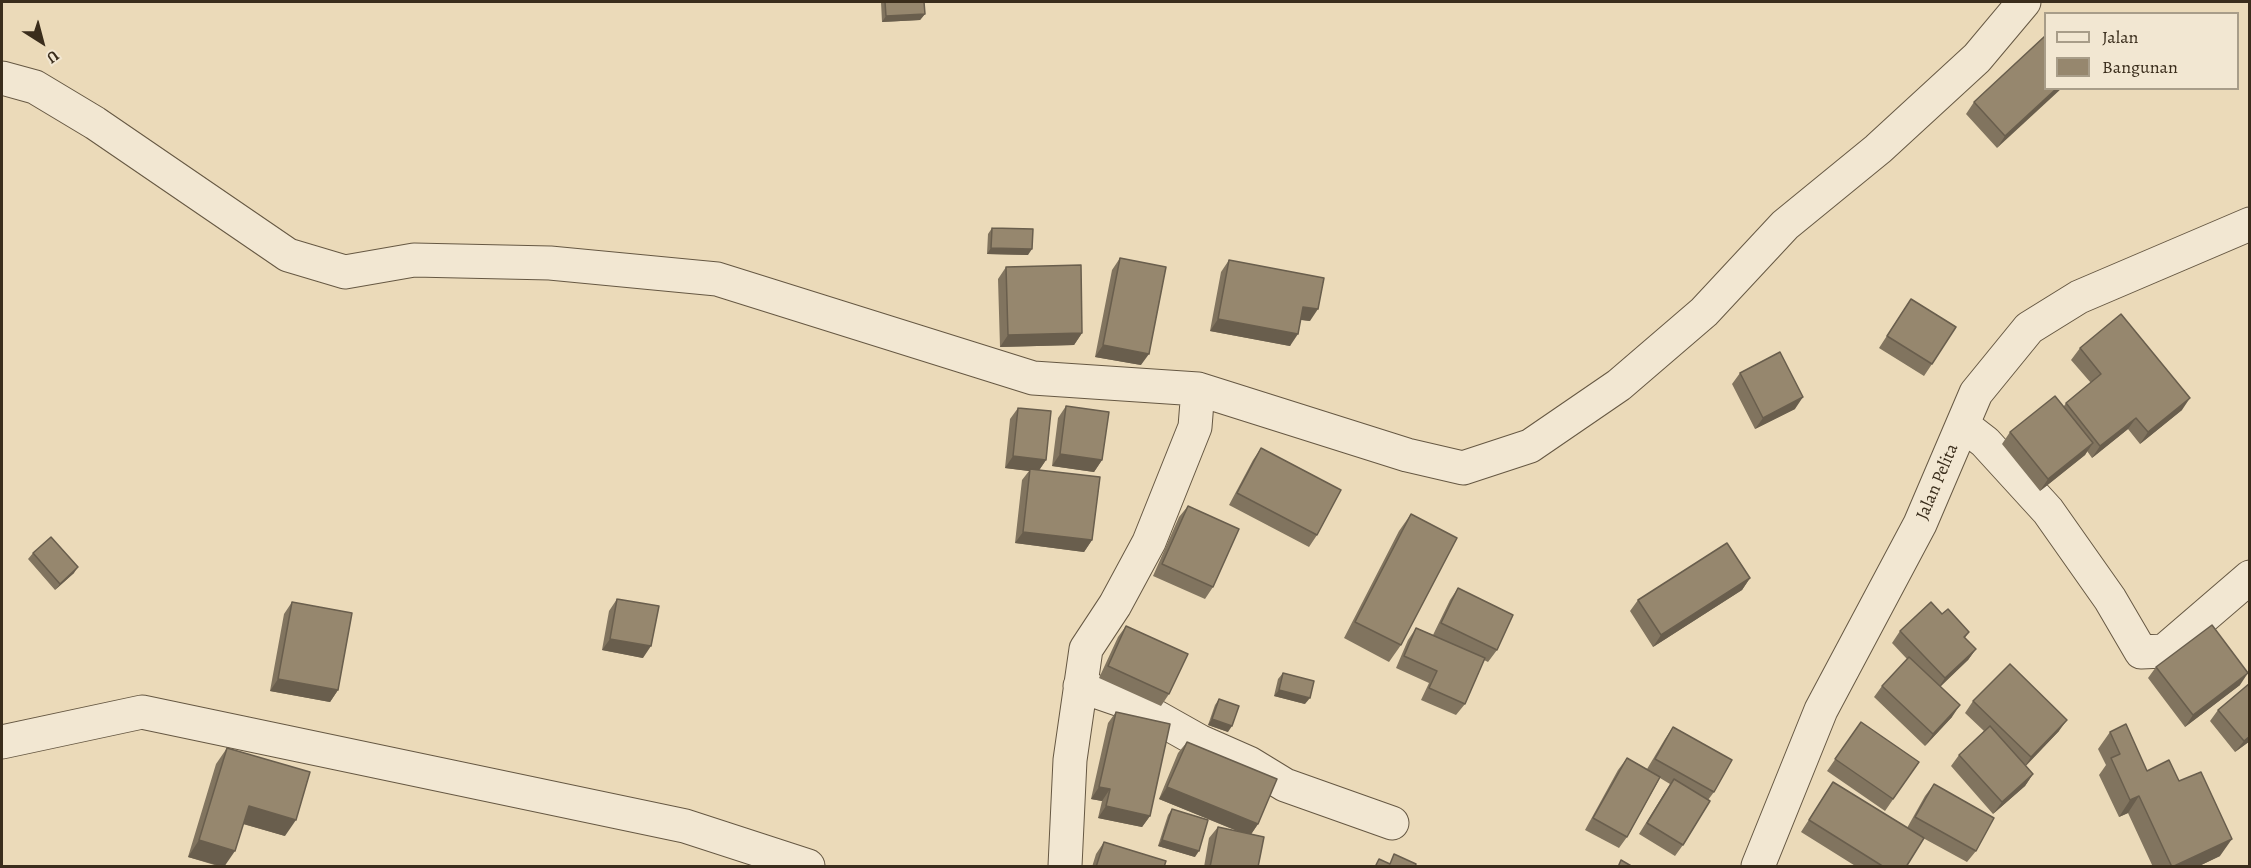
<!DOCTYPE html>
<html>
<head>
<meta charset="utf-8">
<style>
	body { margin:0 }
	#map { position:relative; width:2251px; height:868px; overflow:hidden; background:#ebdab9; font-family:Alegreya,serif }
	canvas { display:block }
	.frame { position:absolute; inset:0; border:3px solid #3a2d1c; pointer-events:none }
	.legend { position:absolute; left:2044px; top:12px; width:195px; height:78px; box-sizing:border-box; background:#f2e7d2; border:2px solid #a89d89; margin:0; padding:8px 10px; list-style:none; font-size:18px; color:#3a2d1c }
	.legend li { display:flex; align-items:center; gap:12px; height:30px }
	.legend b { width:30px; border:2px solid #a89d89 }
	.north { position:absolute; left:12px; top:12px; width:60px; height:60px; -webkit-text-stroke:4px #f2e7d2; paint-order:stroke; rotate:144deg; font-size:16px; font-weight:700; line-height:24px; text-align:center; color:#3a2d1c }
	.north::after { content:''; display:block; margin:auto; width:21px; height:27px; background:#3a2d1c; clip-path:polygon(50% 0,100% 100%,50% 72%,0 100%) }
</style>
</head>
<body>
<div id="map">
<canvas width="2251" height="868"></canvas>
<div class="frame"></div>
<ul class="legend">
<li><b style="height:8px;background:#f2e7d2"></b>Jalan</li>
<li><b style="height:16px;background:#96876e"></b>Bangunan</li>
</ul>
<div class="north">U</div>
</div>
<script>
const c = document.querySelector('canvas').getContext('2d');
c.lineJoin = 'round';
function shape(rows) {
  const path = new Path2D();
  for (const r of rows) {
    path.moveTo(r[0], r[1]);
    for (let i = 2; i < r.length; i += 2) path.lineTo(r[i], r[i + 1]);
  }
  return path;
}
function stroke(path, color, width, dash) {
  c.strokeStyle = color;
  c.lineWidth = width;
  c.lineCap = dash ? 'butt' : 'round';
  c.setLineDash(dash || []);
  c.stroke(path);
}
function paint(path, color) {
  c.fillStyle = color;
  c.fill(path, 'evenodd');
}
function label(font, color, halo, rows, align = 'center') {
  c.font = font + ' Alegreya,serif';
  c.lineWidth = 4.5;
  c.setLineDash([]);
  c.textBaseline = 'middle';
  c.strokeStyle = halo;
  c.fillStyle = color;
  for (const [text, x, y, turn = 0] of rows) {
    c.save();
    c.translate(x, y);
    c.rotate((+turn || 0) * Math.PI / 180);
    c.textAlign = isNaN(turn) ? turn : align;
    if (halo) c.strokeText(text, 0, 0);
    c.fillText(text, 0, 0);
    c.restore();
  }
}
const minor = shape([
	[2,78,35,87,95,123,288,255,345,272,414,260,550,263,717,279,1033,378,1198,389,1407,455,1463,468,1530,446,1619,385,1704,312,1785,225,1878,149,1977,58,2024,2],
	[1963,425,1985,442,2048,511,2110,599,2141,652,2164,651,2250,577],
	[1080,686,1135,705,1199,741,1249,763,1285,785,1392,823],
	[2,742,142,712,685,826,808,866],
	[1065,866,1070,760,1086,649,1115,605,1149,542,1195,427,1198,389],
	[1758,866,1821,710,1920,524,1976,393,2029,328,2079,297,2250,224]
]);
stroke(minor, '#665843', 35);
stroke(minor, '#f2e7d2', 33);
paint(shape([
	[881,2,924,2,925,14,920,20,882,22],
	[2046,88,1997,148,1966,114,1974,102],
	[992,228,1028,255,987,254,988,234],
	[1120,258,1141,365,1095,357,1112,270],
	[1229,260,1310,321,1301,320,1290,346,1210,331,1221,272],
	[1006,267,1082,333,1074,345,1000,347,998,279],
	[1903,311,1932,364,1924,376,1879,348],
	[2080,348,2182,410,2140,444,2128,429,2092,458,2087,451,2085,455,2040,491,2002,444,2010,432,2064,406,2066,403,2091,383,2071,360],
	[1740,373,1795,409,1755,429,1732,384],
	[1066,406,1102,460,1094,472,1052,466,1058,418],
	[1018,408,1046,460,1039,470,1092,540,1084,552,1015,543,1022,480,1029,471,1005,468,1010,419],
	[1261,448,1317,535,1309,547,1229,505,1253,460],
	[1188,506,1213,587,1205,599,1153,576,1179,517],
	[1411,514,1401,645,1389,662,1344,638,1399,531],
	[33,553,74,573,55,590,28,559],
	[1750,578,1742,590,1653,647,1630,611,1638,600],
	[1458,588,1497,650,1488,662,1484,660,1465,704,1456,715,1421,700,1429,683,1396,668,1408,640,1416,628,1433,635,1450,600],
	[617,599,643,658,602,650,609,611],
	[292,602,338,690,330,702,270,691,284,614],
	[1942,614,1969,632,1965,638,1976,649,1968,660,1940,686,1952,717,1925,746,1874,697,1882,686,1907,659,1892,643,1900,631],
	[1126,626,1169,694,1161,706,1099,678,1118,637],
	[2156,667,2240,685,2185,727,2148,678],
	[1283,673,1305,704,1274,696,1278,679],
	[2250,683,2250,741,2235,752,2210,721,2218,710],
	[1219,699,1228,732,1208,725,1215,705],
	[1973,701,2059,731,2025,766,2033,774,2025,786,1993,814,1951,766,1959,755,1984,731,1965,713],
	[1116,712,1150,816,1142,827,1098,818,1102,801,1091,799,1108,723],
	[1861,722,1919,762,1885,811,1827,771],
	[1673,727,1714,792,1708,800,1683,845,1675,856,1639,834,1670,784,1660,778,1627,837,1619,848,1585,830,1618,770,1627,758,1647,769,1665,739],
	[2110,732,2147,771,2179,781,2220,856,2197,867,2153,867,2128,813,2119,817,2099,775,2106,765,2098,749],
	[1187,742,1258,824,1251,834,1258,867,1204,867,1209,838,1218,827,1237,831,1159,799,1178,753],
	[227,748,285,836,243,824,224,867,221,867,188,857,216,764],
	[1833,782,1907,828,1925,796,1934,784,1976,851,1967,862,1923,838,1906,867,1857,867,1801,832],
	[1172,809,1195,857,1158,846,1168,815],
	[1104,842,1164,867,1092,867,1096,854]
]), '#81745f');
paint(shape([
	[925,14,920,20,882,22,886,16],
	[2057,88,2062,88,1997,148,2005,136],
	[991,248,1032,249,1028,255,987,254],
	[1303,307,1318,309,1310,321,1295,319],
	[1218,319,1298,334,1290,346,1210,331],
	[1082,333,1074,345,1000,347,1008,335],
	[1103,345,1149,354,1141,365,1095,357],
	[1803,397,1795,409,1755,429,1763,418],
	[2190,398,2182,410,2140,444,2148,432],
	[2136,418,2128,429,2092,458,2100,446],
	[2093,443,2085,455,2040,491,2048,479],
	[1060,454,1102,460,1094,472,1052,466],
	[1013,456,1046,460,1038,472,1030,469,1029,471,1005,468],
	[1023,532,1092,540,1084,552,1015,543],
	[78,567,74,573,55,590,60,584],
	[1750,578,1742,590,1653,647,1661,635],
	[610,639,651,646,643,658,602,650],
	[1976,649,1968,660,1937,690,1945,678],
	[2248,673,2240,685,2185,727,2193,715],
	[278,679,338,690,330,702,270,691],
	[1279,690,1310,698,1305,704,1274,696],
	[1960,705,1952,717,1925,746,1933,734],
	[1212,719,1232,726,1228,732,1208,725],
	[2067,720,2059,731,2023,769,2031,757],
	[2250,736,2250,741,2235,752,2244,741],
	[2033,774,2025,786,1993,814,2002,802],
	[1099,787,1110,789,1102,801,1091,799],
	[1167,787,1258,824,1250,836,1159,799],
	[2139,796,2128,813,2119,817,2130,800],
	[249,806,296,820,285,836,237,822],
	[1106,806,1150,816,1142,827,1098,818],
	[2232,839,2220,856,2197,867,2173,867],
	[199,840,235,851,224,867,188,857],
	[1162,840,1199,851,1195,857,1158,846]
]), '#695e4d');
const building = shape([
	[885,2,924,2,925,14,886,16,885,2],
	[2045,36,2046,88,2057,88,2005,136,1974,102,2045,36],
	[992,228,1033,229,1032,249,991,248,992,228],
	[1120,258,1166,267,1149,354,1103,345,1120,258],
	[1229,260,1324,278,1318,309,1303,307,1298,334,1218,319,1229,260],
	[1081,265,1082,333,1008,335,1006,267,1081,265],
	[1911,299,1956,327,1932,364,1887,336,1911,299],
	[2121,314,2190,398,2148,432,2136,418,2100,446,2066,403,2101,374,2080,348,2121,314],
	[1780,352,1803,397,1763,418,1740,373,1780,352],
	[2055,396,2093,443,2048,479,2010,432,2055,396],
	[1066,406,1109,412,1102,460,1060,454,1066,406],
	[1018,408,1051,411,1046,460,1013,456,1018,408],
	[1261,448,1341,490,1317,535,1237,493,1261,448],
	[1030,469,1100,477,1092,540,1023,532,1030,469],
	[1188,506,1239,529,1213,587,1162,564,1188,506],
	[1411,514,1457,538,1401,645,1355,622,1411,514],
	[51,537,78,567,60,584,33,553,51,537],
	[1727,543,1750,578,1661,635,1638,600,1727,543],
	[1458,588,1513,615,1497,650,1441,623,1458,588],
	[617,599,659,606,651,646,610,639,617,599],
	[292,602,352,613,338,690,278,679,292,602],
	[1931,602,1942,614,1948,609,1969,632,1964,637,1976,649,1945,678,1900,631,1931,602],
	[2212,625,2248,673,2193,715,2156,667,2212,625],
	[1126,626,1188,654,1169,694,1108,666,1126,626],
	[1416,628,1485,658,1465,704,1429,688,1437,671,1404,656,1416,628],
	[1909,657,1960,705,1933,734,1882,686,1909,657],
	[2010,664,2067,720,2031,757,1973,701,2010,664],
	[1283,673,1314,681,1310,698,1279,690,1283,673],
	[2250,683,2250,736,2244,741,2218,710,2250,683],
	[1219,699,1239,706,1232,726,1212,719,1219,699],
	[1116,712,1170,724,1150,816,1106,806,1110,789,1099,787,1116,712],
	[1861,722,1919,762,1893,799,1835,759,1861,722],
	[2126,724,2147,771,2169,760,2179,781,2201,772,2232,839,2172,867,2139,796,2130,800,2111,758,2120,754,2110,732,2126,724],
	[1990,726,2033,774,2002,802,1959,755,1990,726],
	[1673,727,1732,760,1714,792,1655,759,1673,727],
	[1187,742,1277,779,1258,824,1167,787,1187,742],
	[227,748,310,772,296,820,249,806,235,851,199,840,227,748],
	[1627,758,1660,777,1627,837,1593,818,1627,758],
	[1674,779,1710,801,1683,845,1647,823,1674,779],
	[1833,782,1924,838,1906,867,1884,867,1809,820,1833,782],
	[1934,784,1994,818,1976,851,1915,817,1934,784],
	[1172,809,1208,820,1199,851,1162,840,1172,809],
	[1218,827,1264,837,1258,867,1210,867,1218,827],
	[1104,842,1166,861,1164,867,1096,867,1104,842],
	[1394,854,1416,864,1415,867,1375,867,1379,859,1390,864,1394,854],
	[1621,860,1633,867,1618,867,1621,860]
]);
paint(building, '#96876e');
stroke(building, '#695e4d', 1.5);
label('18px', '#3a2d1c', '#f2e7d2', [
	["Jalan Pelita",1938,482,-67]
]);
</script>
</body>
</html>
